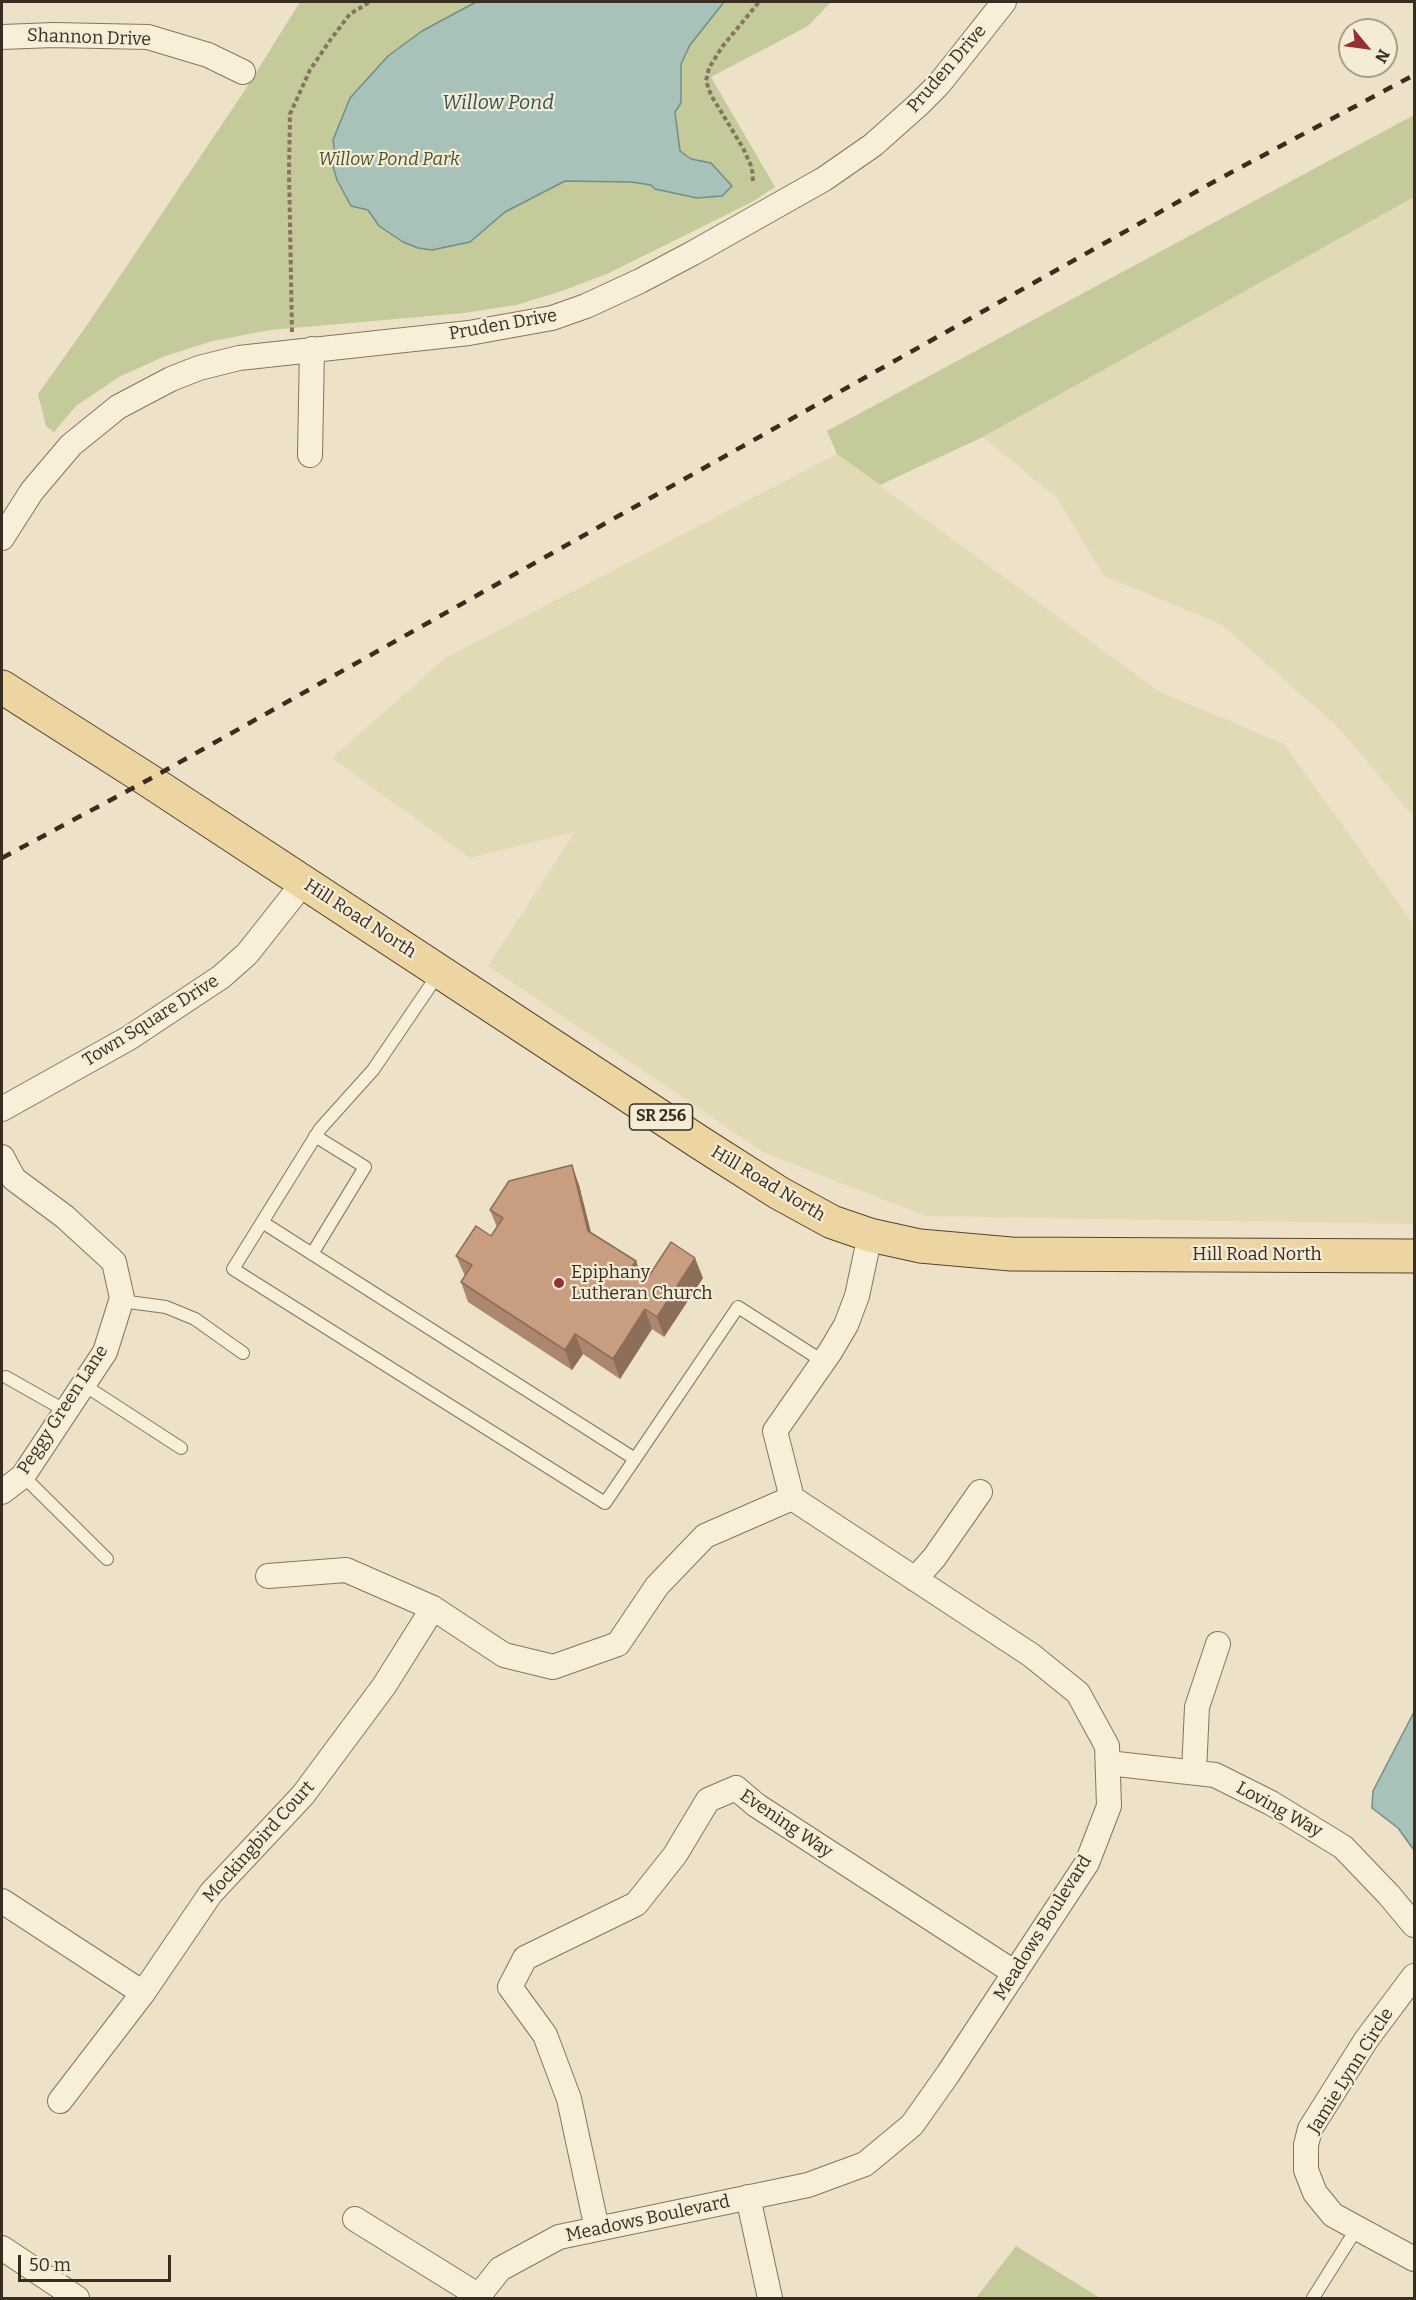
<!DOCTYPE html>
<html>
<head>
<meta charset="utf-8">
<style>
	body { margin:0 }
	#map { position:relative; width:1416px; height:2300px; overflow:hidden; background:#ede1c7; font-family:Bitter,serif }
	canvas { display:block }
	.frame { position:absolute; inset:0; border:3px solid #392c20; pointer-events:none }
	.north { position:absolute; left:1338px; top:18px; width:60px; height:60px; box-sizing:border-box; background:#f4ecd7; border:2px solid #a99f8e; border-radius:50%; rotate:119deg; font-size:16px; font-weight:700; line-height:24px; text-align:center; color:#392c20 }
	.north::after { content:''; display:block; margin:auto; width:21px; height:27px; background:#943031; clip-path:polygon(50% 0,100% 100%,50% 72%,0 100%) }
	.scale { position:absolute; left:18px; top:2255px; width:153px; height:27px; box-sizing:border-box; border:3px solid #392c20; border-top:0; padding-left:8px; font-size:18px; line-height:21px; white-space:nowrap; color:#392c20; -webkit-text-stroke:4px #f4ecd7; paint-order:stroke }
</style>
</head>
<body>
<div id="map">
<canvas width="1416" height="2300"></canvas>
<div class="frame"></div>
<div class="north">N</div>
<div class="scale">50 m</div>
</div>
<script>
const c = document.querySelector('canvas').getContext('2d');
c.lineJoin = 'round';
function paint(path, color) {
  c.fillStyle = color;
  c.fill(path, 'evenodd');
}
function shape(rows) {
  const path = new Path2D();
  for (const r of rows) {
    path.moveTo(r[0], r[1]);
    for (let i = 2; i < r.length; i += 2) path.lineTo(r[i], r[i + 1]);
  }
  return path;
}
function stroke(path, color, width, dash) {
  c.strokeStyle = color;
  c.lineWidth = width;
  c.lineCap = dash ? 'butt' : 'round';
  c.setLineDash(dash || []);
  c.stroke(path);
}
function label(font, color, halo, rows, align = 'center') {
  c.font = font + ' Bitter,serif';
  c.lineWidth = 4.5;
  c.setLineDash([]);
  c.textBaseline = 'middle';
  c.strokeStyle = halo;
  c.fillStyle = color;
  for (const [text, x, y, turn = 0] of rows) {
    c.save();
    c.translate(x, y);
    c.rotate((+turn || 0) * Math.PI / 180);
    c.textAlign = isNaN(turn) ? turn : align;
    if (halo) c.strokeText(text, 0, 0);
    c.fillText(text, 0, 0);
    c.restore();
  }
}
paint(shape([
	[1414,197,1414,817,1335,724,1221,624,1104,576,1057,498,983,437],
	[837,454,1158,691,1284,744,1414,925,1414,1224,926,1216,765,1153,488,966,575,832,470,858,332,758,447,657]
]), '#e2dab5');
paint(shape([
	[300,2,831,2,808,26,711,77,775,187,752,202,609,273,562,291,516,305,464,313,270,330,213,341,165,356,119,377,76,406,54,432,46,426,38,394,85,328,245,90],
	[1414,115,1414,197,983,437,880,485,837,454,827,431],
	[1016,2246,1100,2298,976,2298]
]), '#c5ca9b');
const water = shape([
	[476,2,724,2,690,45,681,64,681,103,675,112,680,151,691,159,711,163,732,186,722,196,697,198,655,189,651,185,631,182,565,181,505,212,470,242,432,250,418,248,403,242,379,226,368,210,351,206,337,180,332,163,335,155,333,140,350,98,388,56,422,31,476,2],
	[1414,1712,1414,1850,1398,1828,1372,1808,1373,1791,1414,1712]
]);
paint(water, '#a8c1b9');
stroke(water, '#6f8f87', 1.5);
const lane = shape([
	[439,973,373,1070,320,1129,233,1269,605,1503,738,1307,824,1362],
	[262,1222,635,1459],
	[312,1254,365,1167,315,1136],
	[121,1301,166,1307,195,1319,243,1353],
	[6,1377,66,1411],
	[84,1385,181,1448],
	[23,1476,107,1559],
	[1313,2298,1357,2228]
]);
const street = shape([
	[2,37,54,35,148,37,208,55,243,72],
	[310,455,312,349],
	[2,538,32,491,71,445,118,407,171,379,199,368,239,358,469,333,552,318,586,306,640,281,693,253,824,179,873,145,918,105,939,84,1004,2],
	[2,1109,129,1038,221,977,247,954,304,882],
	[2,1157,14,1179,65,1217,114,1262,122,1298,105,1352,23,1476,2,1492],
	[268,1576,346,1570,433,1608,504,1655,553,1667,618,1644,657,1586,705,1536,792,1498],
	[915,1579,934,1558,980,1492],
	[1108,1763,1215,1775,1271,1803,1343,1847,1389,1895,1414,1925],
	[1194,1772,1197,1707,1218,1644],
	[2,1901,143,1993],
	[1414,1976,1366,2040,1310,2129,1306,2145,1306,2170,1315,2193,1333,2215,1414,2259],
	[60,2101,143,1993,211,1893,303,1795,384,1686,433,1608],
	[748,2197,770,2298],
	[355,2219,479,2296],
	[597,2229,569,2099,545,2035,510,1987,525,1958,636,1904,675,1855,708,1800,736,1788,756,1805,1015,1973],
	[2,2248,77,2298],
	[477,2298,500,2269,559,2237,808,2185,865,2164,912,2125,948,2074,1087,1863,1109,1806,1107,1746,1078,1693,1031,1655,792,1498,775,1431,830,1352,846,1325,857,1296,870,1235]
]);
const primary = shape([
	[2,687,148,780,702,1144,779,1193,832,1222,870,1235,920,1246,1011,1254,1414,1256]
]);
stroke(lane, '#88745d', 14);
stroke(street, '#88745d', 26);
stroke(primary, '#564231', 35);
stroke(shape([
	[753,181,752,168,743,148,711,95,706,81,709,68,722,47,759,2],
	[292,332,289,171,290,114,310,70,331,39,350,14,370,2]
]), '#88745d', 4, [4.5, 3]);
stroke(lane, '#f7efda', 12);
stroke(street, '#f7efda', 24);
stroke(primary, '#edd5a2', 33);
stroke(shape([
	[2,858,148,780,1217,180,1414,75]
]), '#392c20', 4.5, [10, 10]);
paint(shape([
	[579,1185,591,1232,636,1261,640,1274,647,1279,703,1278,664,1337,652,1329,620,1379,583,1354,572,1370,468,1302,461,1282,465,1276,456,1256,491,1236,497,1227,490,1210]
]), '#ad876d');
paint(shape([
	[572,1165,579,1185,595,1250,588,1231],
	[695,1258,703,1278,664,1337,657,1317],
	[636,1261,643,1281,631,1268],
	[645,1309,652,1329,620,1379,613,1359],
	[575,1334,583,1354,572,1370,565,1350]
]), '#8d6e59');
const building = shape([
	[572,1165,588,1231,636,1261,631,1268,647,1279,671,1242,695,1258,657,1317,645,1309,613,1359,575,1334,565,1350,461,1282,472,1265,456,1256,476,1226,491,1236,503,1218,490,1210,509,1181,572,1165]
]);
paint(building, '#c99d7f');
stroke(building, '#8d6e59', 1.5);
for (const [x, y, r, color] of [
	[559,1283,6,"#943031"]
]) {
  const dot = new Path2D();
  dot.arc(x, y, r, 0, 2 * Math.PI);
  c.fillStyle = color;
  c.fill(dot);
  stroke(dot, '#f4ecd7', 2);
}
for (const [x, y, w] of [
	[661,1117,63]
]) {
  const box = new Path2D();
  box.roundRect(x - w / 2, y - 13, w, 26, 4.5);
  c.fillStyle = '#f4ecd7';
  c.fill(box);
  stroke(box, '#392c20', 1.5);
}
label('bold 16px', '#392c20', null, [
	["SR 256",661,1117]
]);
label('18px', '#392c20', '#f4ecd7', [
	["Shannon Drive",89,38,2],
	["Pruden Drive",947,69,-49],
	["Pruden Drive",503,325,-10],
	["Hill Road North",360,919,33],
	["Town Square Drive",151,1021,-32],
	["Hill Road North",768,1184,31],
	["Hill Road North",1257,1255],
	["Peggy Green Lane",63,1410,-57],
	["Loving Way",1279,1810,29],
	["Evening Way",786,1824,34],
	["Mockingbird Court",259,1842,-48],
	["Meadows Boulevard",1043,1928,-58],
	["Jamie Lynn Circle",1351,2071,-58],
	["Meadows Boulevard",648,2219,-12]
]);
label('italic 18px', '#495428', '#f4ecd7', [
	["Willow Pond Park",389,160]
]);
label('18px', '#392c20', '#f4ecd7', [
	["Epiphany",571,1273],
	["Lutheran Church",571,1294]
], 'left');
label('italic 20px', '#305755', '#f4ecd7', [
	["Willow Pond",498,103]
]);
</script>
</body>
</html>
